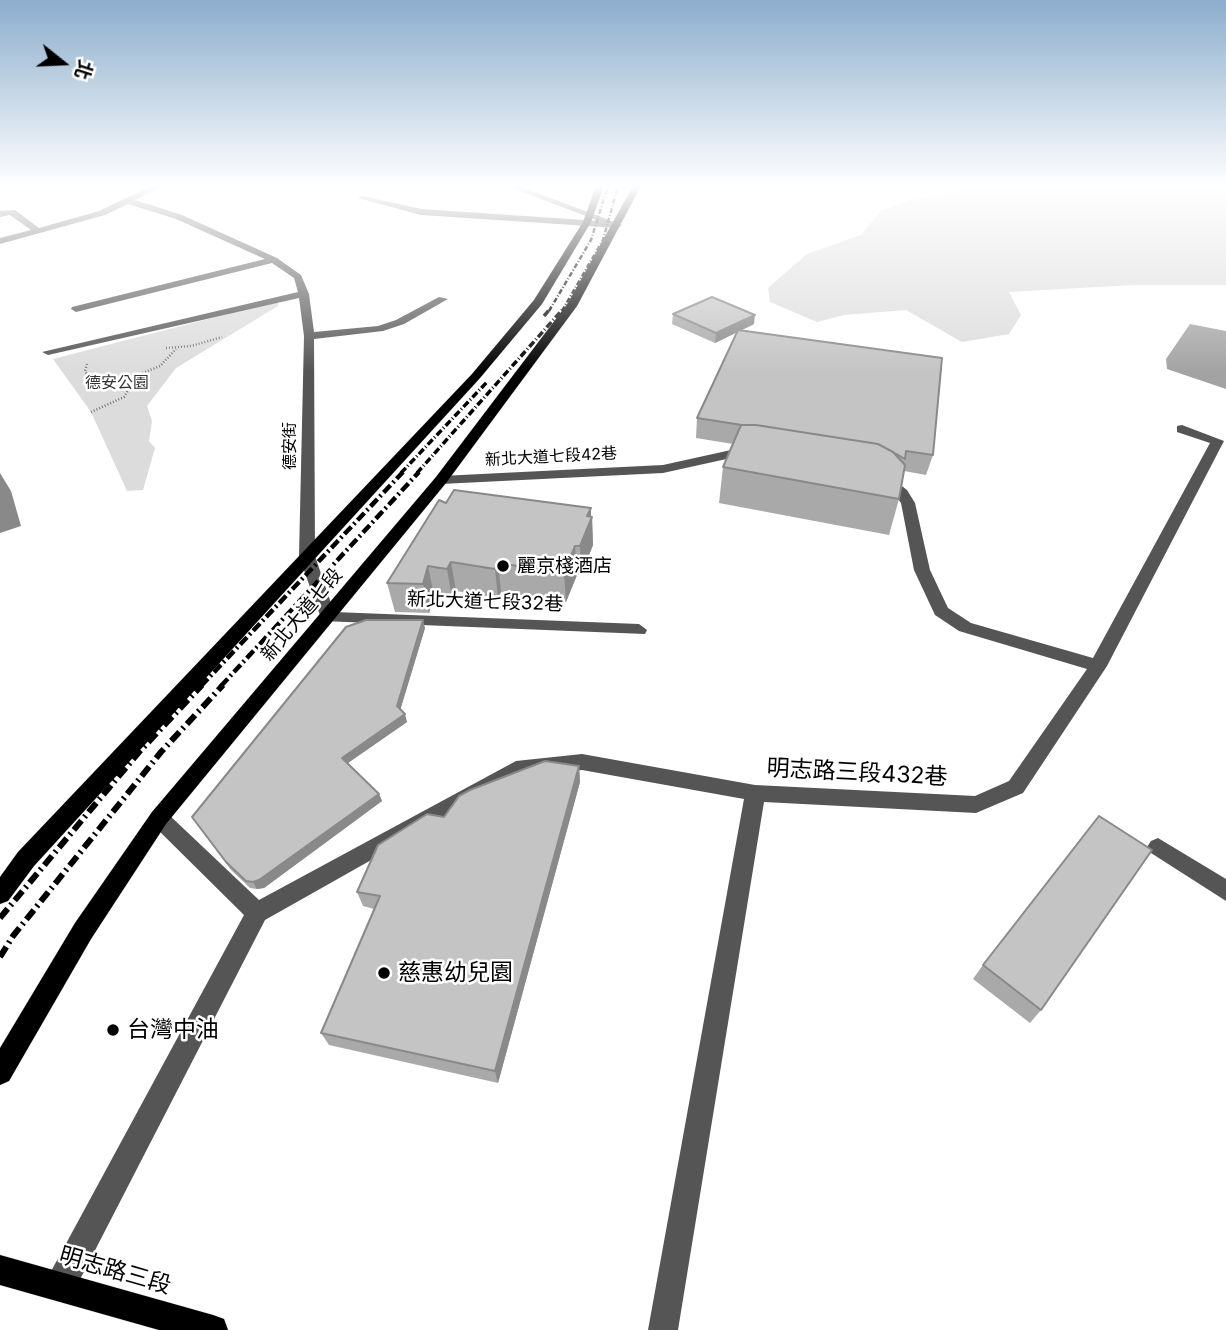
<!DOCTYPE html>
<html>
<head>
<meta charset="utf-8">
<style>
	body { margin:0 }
	#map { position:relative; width:1226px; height:1330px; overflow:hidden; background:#fff; font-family:Inter,"Noto Sans TC",sans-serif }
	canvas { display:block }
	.north { position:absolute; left:28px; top:28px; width:70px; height:70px; -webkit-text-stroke:5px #fff; paint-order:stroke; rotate:108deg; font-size:19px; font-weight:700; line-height:28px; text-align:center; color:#000 }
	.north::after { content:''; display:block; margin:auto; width:24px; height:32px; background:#000; clip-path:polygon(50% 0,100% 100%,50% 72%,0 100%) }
</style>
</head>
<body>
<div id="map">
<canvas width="1226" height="1330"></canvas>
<div class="north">北</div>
</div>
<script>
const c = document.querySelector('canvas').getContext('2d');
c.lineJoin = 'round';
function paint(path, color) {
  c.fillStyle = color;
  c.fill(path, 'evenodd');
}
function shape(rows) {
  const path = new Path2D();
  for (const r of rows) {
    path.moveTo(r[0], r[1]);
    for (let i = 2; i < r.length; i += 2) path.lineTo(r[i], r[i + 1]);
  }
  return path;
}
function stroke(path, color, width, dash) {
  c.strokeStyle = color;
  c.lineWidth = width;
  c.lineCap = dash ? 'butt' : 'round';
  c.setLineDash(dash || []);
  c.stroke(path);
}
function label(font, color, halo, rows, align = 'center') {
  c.font = font + ' Inter,"Noto Sans TC",sans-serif';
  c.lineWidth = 5;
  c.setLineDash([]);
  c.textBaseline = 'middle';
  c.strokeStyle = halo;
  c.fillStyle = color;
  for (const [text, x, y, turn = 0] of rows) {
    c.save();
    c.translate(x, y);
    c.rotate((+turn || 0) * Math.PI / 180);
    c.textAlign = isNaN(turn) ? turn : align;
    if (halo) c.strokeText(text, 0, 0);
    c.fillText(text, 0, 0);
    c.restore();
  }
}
paint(shape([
	[956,186,1226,186,1226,285,1133,285,1009,292,1021,315,1009,334,962,342,906,310,844,315,817,322,770,302,768,288,807,254,861,235,881,211,912,200,958,192],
	[278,301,278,306,176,368,147,406,152,421,149,441,155,448,143,490,127,491,91,412,53,359]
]), '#dcdcdc');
paint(shape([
	[1190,324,1226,331,1226,389,1167,369,1166,359]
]), '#a3a3a3');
const major = shape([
	[596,186,604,186,591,222,542,304,480,378,34,866,8,901,0,904,0,877,18,852,472,374,534,300,583,222,596,186],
	[633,186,641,186,577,306,446,483,166,824,91,939,9,1081,0,1085,0,1048,75,923,152,812,436,477,568,303,633,186],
	[0,1255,213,1315,224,1319,228,1330,159,1330,0,1285,0,1255]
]);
stroke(major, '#dbdbdb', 1);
stroke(shape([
	[166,348,191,346,222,337],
	[87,364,85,371,89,377,128,379,160,366,176,349],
	[91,412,124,397,130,387,128,379]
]), '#777', 2.5, [1, 2]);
paint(shape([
	[152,186,163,186,135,200,182,215,277,258,301,275,309,294,314,332,378,326,396,320,439,297,448,299,404,324,383,331,314,339,315,556,334,612,639,624,647,630,645,634,322,621,299,556,304,336,299,298,48,355,42,352,298,292,294,278,272,263,76,312,71,309,72,307,265,259,176,219,128,204,105,215,0,244,0,238,31,230,10,215,0,217,0,211,15,210,39,228,99,211,152,186],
	[507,186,519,186,622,225,618,228,421,215,358,198,362,196,421,209,599,221,507,186],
	[1182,425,1224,441,1107,666,1023,793,976,813,764,802,678,1330,648,1330,744,799,582,770,520,776,265,920,71,1297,60,1301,49,1297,45,1286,49,1275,244,915,152,824,149,818,152,812,159,809,166,812,259,900,516,761,582,754,755,785,975,796,1009,781,1087,669,959,631,935,615,914,570,901,503,896,496,877,479,879,476,889,476,907,490,915,503,930,570,948,608,971,623,1093,658,1210,443,1177,432,1177,426,1182,425],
	[731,450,750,450,757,454,750,458,731,458,663,473,441,484,434,480,441,476,663,465,731,450],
	[1158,838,1226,879,1226,901,1151,853,1147,847,1151,841,1158,838]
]), '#555');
paint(major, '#000');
stroke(shape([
	[549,311,591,240,608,186],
	[562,311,603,240,618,186]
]), '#000', 2.5, [5, 2, 1, 2]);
stroke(shape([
	[544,316,550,309],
	[401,473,487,382],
	[417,473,563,309]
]), '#000', 3.5, [7, 2.5, 1, 2.5]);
stroke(shape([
	[201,686,403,472],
	[221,686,419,472]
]), '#000', 4.5, [10, 3.5, 2, 3.5]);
stroke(shape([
	[0,918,139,752,202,685],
	[0,957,13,936,161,752,223,685]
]), '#000', 6, [12, 4.5, 2, 4.5]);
paint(shape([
	[673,314,754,324,740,331,933,455,926,475,904,471,899,499,889,535,719,503,723,467,733,444,696,438,697,418,737,332,715,343,672,324],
	[446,503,591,508,591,516,592,517,593,545,581,575,577,575,566,602,501,592,498,598,456,591,452,598,434,595,429,613,395,612,387,583],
	[425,628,400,710,407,722,348,763,379,794,382,801,264,888,257,889,250,888,231,870,192,817],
	[579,766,580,782,498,1083,329,1045,321,1033,374,909,363,906,357,892,444,817],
	[983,965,1041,1010,1030,1023,973,979]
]), '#a9a9a9');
paint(shape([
	[755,315,754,324,715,343,716,333],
	[0,473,11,491,21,526,0,533],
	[591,508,591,520,592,517,593,545,581,575,580,546,587,516],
	[575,546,577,575,566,602,564,573],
	[451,562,456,591,452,598,447,569],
	[498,563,501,592,498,598,495,569],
	[428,566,434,595,429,613,423,584],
	[423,620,425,628,399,714,397,706],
	[405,714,407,722,345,765,342,758],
	[579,766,580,782,498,1083,495,1071],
	[379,794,382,801,264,888,257,889,253,882]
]), '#898989');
const building = shape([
	[712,297,755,315,716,333,673,314,712,297],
	[738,330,942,358,933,455,906,451,905,459,893,452,878,444,756,425,742,425,697,418,738,330],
	[741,425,756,425,878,444,893,452,905,465,899,499,723,467,741,425],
	[454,490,591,508,587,516,592,517,580,546,575,546,564,573,498,563,495,569,451,562,447,569,428,566,423,584,387,583,439,500,446,503,454,490],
	[366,620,423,620,397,706,405,714,342,758,379,794,259,880,253,882,246,881,226,862,192,817,346,627,366,620],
	[545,761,579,766,495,1071,321,1033,380,896,357,892,378,845,427,814,444,817,459,796,470,790,545,761],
	[1099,816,1152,850,1041,1010,983,965,1099,816]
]);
paint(building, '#c4c4c4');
stroke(building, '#898989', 2);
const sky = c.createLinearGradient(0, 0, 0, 372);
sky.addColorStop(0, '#8cadcc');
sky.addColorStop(0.5, '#fff');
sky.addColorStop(1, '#ffffff00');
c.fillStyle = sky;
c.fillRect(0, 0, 1226, 372);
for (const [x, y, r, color] of [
	[503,566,7,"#000"],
	[384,973,7,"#000"],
	[113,1030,7,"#000"]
]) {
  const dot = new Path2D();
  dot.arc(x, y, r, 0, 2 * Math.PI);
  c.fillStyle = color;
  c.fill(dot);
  stroke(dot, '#fff', 2.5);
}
label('16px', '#333', '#fff', [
	["德安公園",117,383]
]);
label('16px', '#000', '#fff', [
	["德安街",290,446,-90],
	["新北大道七段42巷",551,457,-3]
]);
label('19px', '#000', '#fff', [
	["麗京棧酒店",517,566]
], 'left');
label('19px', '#000', '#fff', [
	["新北大道七段32巷",485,602,2],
	["新北大道七段",302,615,-50]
]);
label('23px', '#000', '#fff', [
	["明志路三段432巷",857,773,3],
	["明志路三段",115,1271,16]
]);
label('23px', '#000', '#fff', [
	["慈惠幼兒園",398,973],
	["台灣中油",127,1030]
], 'left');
</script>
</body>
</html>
